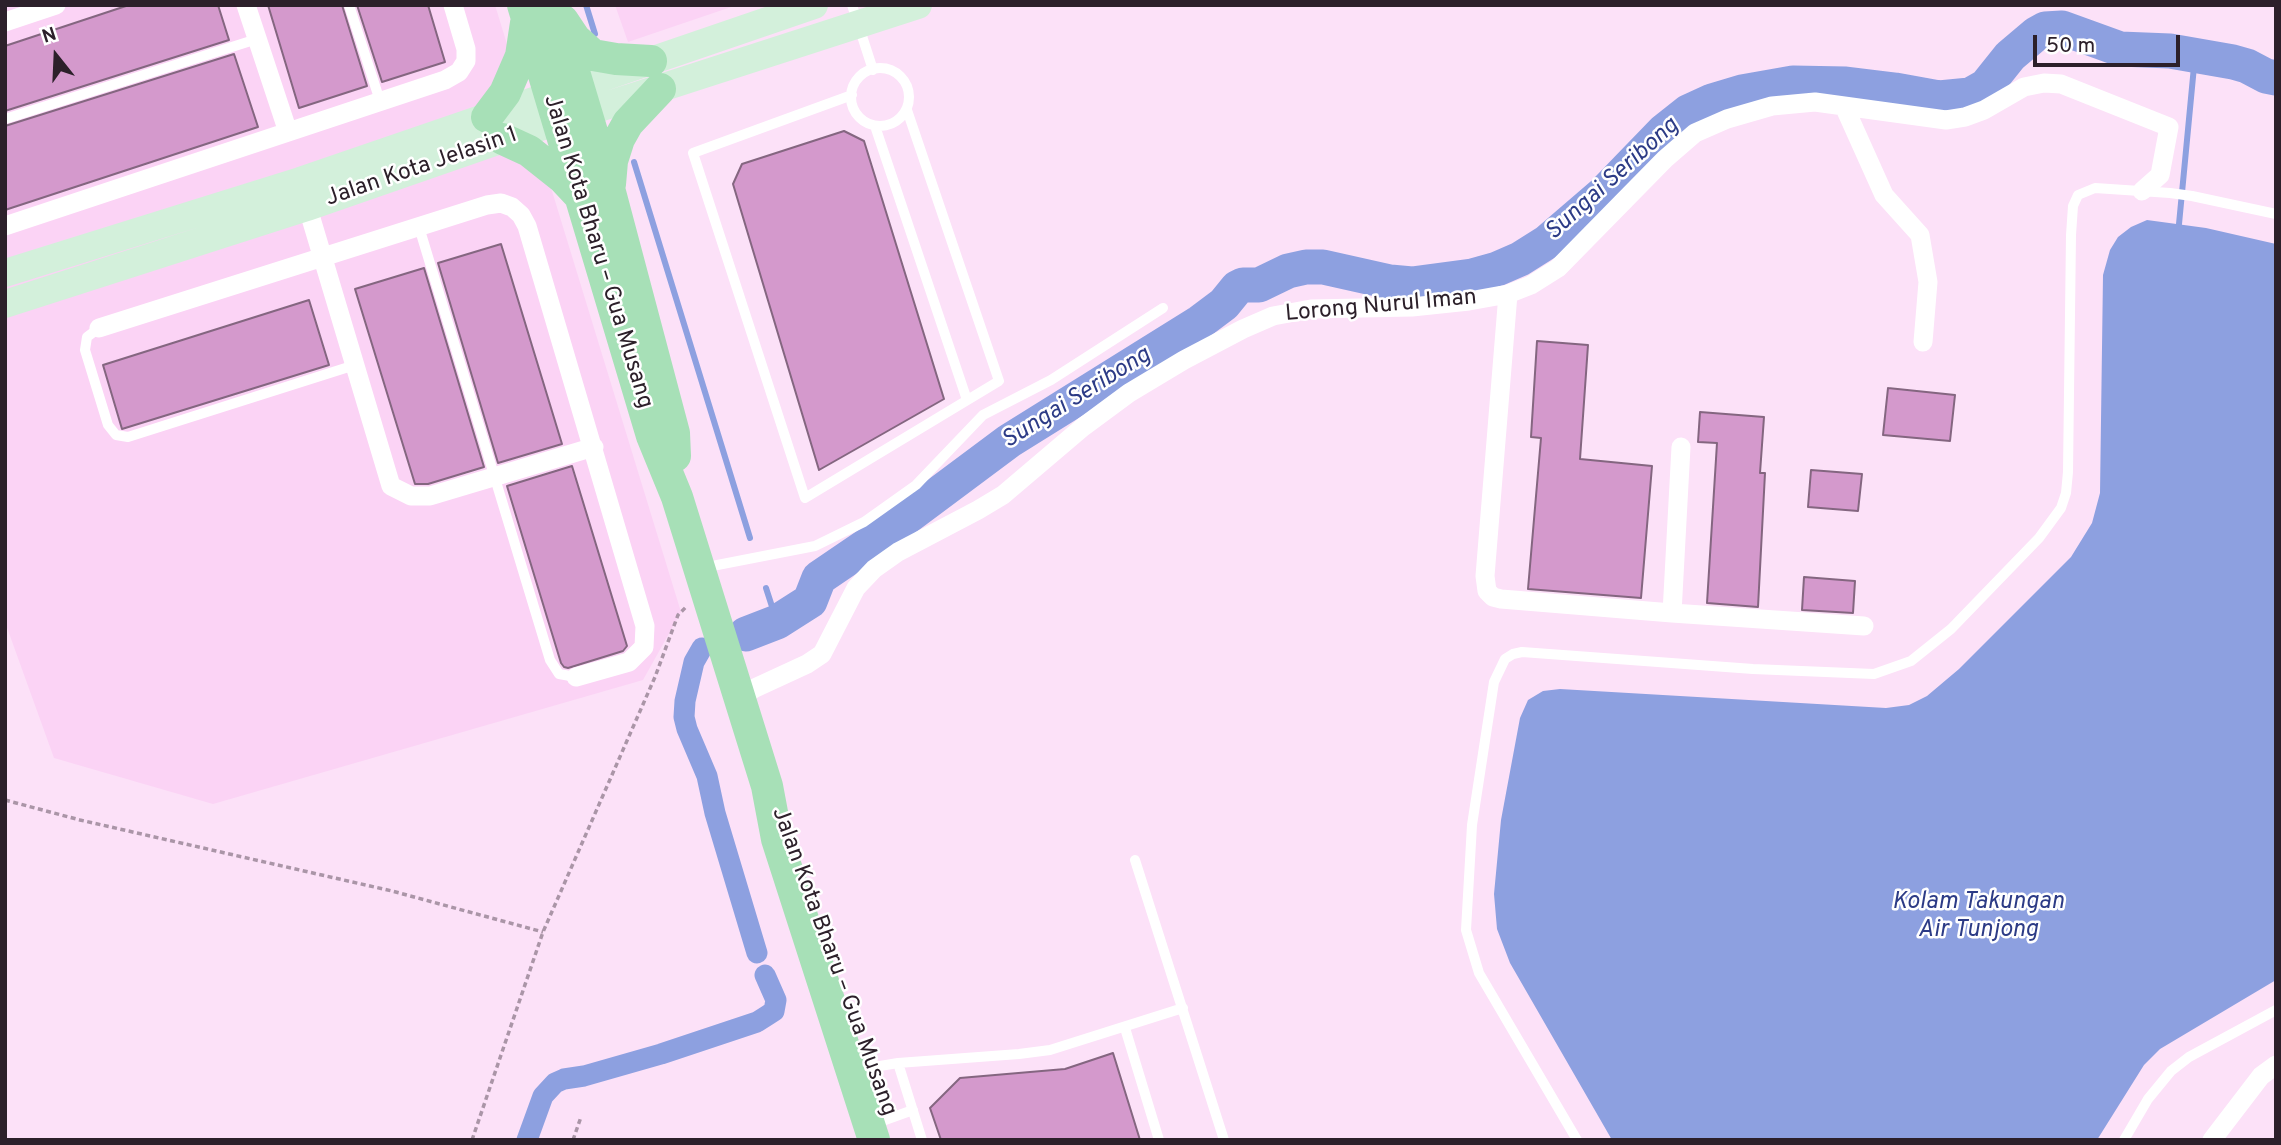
<!DOCTYPE html>
<html>
<head>
<meta charset="utf-8">
<style>
	body { margin:0 }
	#map { position:relative; width:2281px; height:1145px; overflow:hidden; background:#fce1f8; font-family:Overpass,sans-serif }
	canvas { display:block }
	.frame { position:absolute; inset:0; border:7px solid #2c202a; pointer-events:none }
	.north { position:absolute; left:21px; top:21px; width:70px; height:70px; -webkit-text-stroke:5px #fff; paint-order:stroke; rotate:342deg; font-size:19px; font-weight:700; line-height:28px; text-align:center; color:#2c202a }
	.north::after { content:''; display:block; margin:auto; width:24px; height:32px; background:#2c202a; clip-path:polygon(50% 0,100% 100%,50% 72%,0 100%) }
	.scale { position:absolute; left:2033px; top:35px; width:147px; height:32px; box-sizing:border-box; border:4px solid #2c202a; border-top:0; padding-left:9px; font-size:21px; line-height:24px; white-space:nowrap; color:#2c202a; -webkit-text-stroke:5px #fff; paint-order:stroke }
</style>
</head>
<body>
<div id="map">
<canvas width="2281" height="1145"></canvas>
<div class="frame"></div>
<div class="north">N</div>
<div class="scale">50 m</div>
</div>
<script>
const c = document.querySelector('canvas').getContext('2d');
c.lineJoin = 'round';
function paint(path, color) {
  c.fillStyle = color;
  c.fill(path, 'evenodd');
}
function shape(rows) {
  const path = new Path2D();
  for (const r of rows) {
    if (r.length === 3) {
      path.moveTo(r[0] + r[2], r[1]);
      path.arc(r[0], r[1], r[2], 0, 2 * Math.PI);
      continue;
    }
    path.moveTo(r[0], r[1]);
    for (let i = 2; i < r.length; i += 2) path.lineTo(r[i], r[i + 1]);
  }
  return path;
}
function stroke(path, color, width, dash) {
  c.strokeStyle = color;
  c.lineWidth = width;
  c.lineCap = dash ? 'butt' : 'round';
  c.setLineDash(dash || []);
  c.stroke(path);
}
function label(font, color, halo, rows, align = 'center') {
  c.font = font + ' Overpass,sans-serif';
  c.lineWidth = 5;
  c.setLineDash([]);
  c.textBaseline = 'middle';
  c.strokeStyle = halo;
  c.fillStyle = color;
  for (const [text, x, y, turn = 0] of rows) {
    c.save();
    c.translate(x, y);
    c.rotate((+turn || 0) * Math.PI / 180);
    c.textAlign = isNaN(turn) ? turn : align;
    if (halo) c.strokeText(text, 0, 0);
    c.fillText(text, 0, 0);
    c.restore();
  }
}
paint(shape([
	[5,5,495,5,681,612,643,680,213,804,54,758,5,622],
	[615,5,737,5,628,42]
]), '#fbd3f5');
paint(shape([
	[2147,220,2206,228,2276,244,2276,980,2160,1049,2144,1065,2097,1140,1612,1140,1510,963,1497,929,1494,894,1501,820,1520,718,1528,700,1543,691,1560,689,1886,708,1909,705,1927,696,1959,669,2071,557,2092,523,2100,493,2103,275,2110,250,2118,237,2131,227]
]), '#8da0e0');
stroke(shape([
	[586,5,595,34],
	[634,162,750,538],
	[2179,224,2195,56],
	[766,588,777,622]
]), '#8da0e0', 6);
stroke(shape([
	[702,648,694,662,685,701,684,717,687,729,707,776,715,813,757,953],
	[527,1140,543,1096,555,1083,564,1079,584,1076,661,1054,757,1022,768,1015,774,1011,776,1000,765,975]
]), '#8da0e0', 21);
stroke(shape([
	[746,634,777,622,810,601,819,578,891,529,1009,441,1200,322,1224,304,1237,288,1243,285,1259,285,1288,271,1306,267,1323,267,1390,282,1412,284,1472,276,1497,269,1520,259,1547,242,1604,193,1664,131,1688,112,1712,101,1742,92,1793,83,1846,84,1895,90,1939,98,1970,95,1986,86,2010,56,2036,34,2045,29,2062,28,2120,49,2170,51,2233,62,2247,66,2266,76,2276,78]
]), '#8da0e0', 35);
const building = shape([
	[129,5,218,5,229,40,5,111,5,46,129,5],
	[268,5,342,5,367,86,299,108,268,5],
	[357,5,428,5,445,62,382,82,357,5],
	[234,54,258,127,5,210,5,126,234,54],
	[844,131,864,141,944,399,819,470,733,184,742,164,844,131],
	[501,244,562,444,498,463,438,263,501,244],
	[424,268,484,467,428,484,415,484,355,289,424,268],
	[309,300,329,365,122,429,103,365,309,300],
	[1537,341,1588,345,1580,459,1652,466,1641,598,1528,589,1541,438,1531,437,1537,341],
	[1888,388,1955,395,1950,441,1883,435,1888,388],
	[1700,412,1764,417,1760,473,1765,473,1758,607,1707,603,1717,443,1698,442,1700,412],
	[572,466,627,646,623,651,568,668,564,667,561,663,507,486,572,466],
	[1811,470,1862,474,1858,511,1808,507,1811,470],
	[1804,577,1855,581,1853,613,1802,610,1804,577],
	[1113,1053,1140,1140,941,1140,930,1108,960,1078,1065,1069,1113,1053]
]);
paint(building, '#d499cc');
stroke(building, '#846680', 2);
stroke(shape([
	[5,800,80,820,392,891,543,932],
	[472,1140,543,932,655,677,678,615,686,607],
	[573,1140,581,1117]
]), '#aa95a7', 3.5, [5, 3.5]);
stroke(shape([
	[349,5,380,101],
	[852,5,873,70],
	[880,97,29],
	[852,95,693,153,805,498,999,381,907,110],
	[5,119,257,39],
	[875,126,967,400],
	[419,227,550,660,559,674,576,677],
	[99,328,87,337,85,350,108,425,116,435,128,437,355,365],
	[702,568,815,546,864,522,916,485,983,415,1051,380,1163,308],
	[1135,860,1224,1140],
	[1125,1028,1159,1140],
	[898,1063,922,1140],
	[856,1070,898,1063,1019,1054,1050,1050,1183,1008],
	[874,1124,913,1110],
	[1577,1140,1479,973,1466,930,1472,825,1494,682,1505,659,1513,654,1522,652,1753,669,1874,674,1911,661,1951,629,2039,538,2061,508,2066,493,2068,472,2071,235,2073,206,2078,195,2095,188,2170,193,2192,196,2276,214],
	[2124,1140,2148,1099,2171,1071,2189,1057,2276,1010]
]), '#fff', 10);
stroke(shape([
	[246,5,288,132],
	[5,22,56,5],
	[1844,106,1884,195,1920,235,1928,282,1923,342],
	[304,195,391,486,411,496,430,496,594,447],
	[5,226,445,80,459,72,466,61,466,49,453,5],
	[1508,294,1485,576,1487,591,1493,597,1501,599,1672,613,1681,447],
	[99,328,487,205,501,203,512,207,521,215,527,226,645,626,644,647,629,662,576,677],
	[1672,613,1864,626],
	[739,699,755,688,807,664,822,654,856,588,874,569,898,552,978,510,1003,495,1083,427,1129,393,1184,360,1243,329,1273,316,1311,309,1412,307,1469,301,1508,294,1531,285,1558,268,1665,159,1695,133,1727,119,1772,106,1815,102,1946,120,1965,117,1984,110,2024,87,2044,83,2061,84,2169,127,2160,175,2142,191],
	[2212,1140,2261,1076,2276,1065]
]), '#fff', 19);
stroke(shape([
	[5,273,300,181,814,5],
	[5,304,307,207,503,139,918,5]
]), '#d3f0db', 28);
stroke(shape([
	[523,5,652,436,677,497,767,786,777,839,874,1140],
	[554,5,610,192,674,433,675,456],
	[563,21,575,39,593,55,616,59,651,61],
	[487,117,505,93,521,56,526,23],
	[503,139,529,151,563,178,579,195],
	[610,184,612,161,619,139,628,123,660,89]
]), '#a7e0b7', 32);
label('23px', '#2c202a', '#fff', [
	["Jalan Kota Jelasin 1",422,168,-19],
	["Jalan Kota Bharu – Gua Musang",597,252,73],
	["Lorong Nurul Iman",1381,307,-5],
	["Jalan Kota Bharu – Gua Musang",833,962,70]
]);
label('italic 24px', '#2c3b86', '#fff', [
	["Sungai Seribong",1613,180,-42],
	["Sungai Seribong",1077,399,-32],
	["Kolam Takungan",1978,903],
	["Air Tunjong",1978,931]
]);
</script>
</body>
</html>
